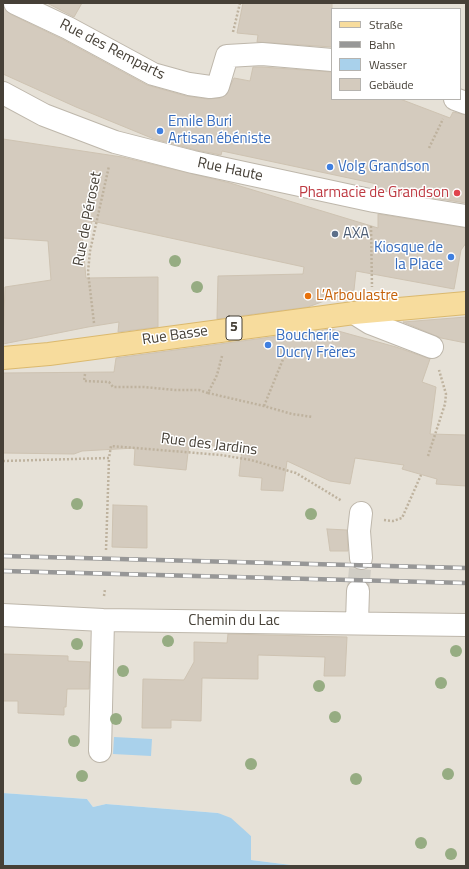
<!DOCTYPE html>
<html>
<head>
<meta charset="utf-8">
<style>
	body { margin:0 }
	#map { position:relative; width:469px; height:869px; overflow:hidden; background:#f3f0e8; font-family:"Titillium Web",sans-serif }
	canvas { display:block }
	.frame { position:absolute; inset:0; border:4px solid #464037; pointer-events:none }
	.legend { position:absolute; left:331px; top:8px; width:130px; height:92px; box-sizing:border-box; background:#fff; border:1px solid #b5b3af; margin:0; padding:5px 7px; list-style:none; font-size:12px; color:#464037 }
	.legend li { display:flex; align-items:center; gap:8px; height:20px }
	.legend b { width:20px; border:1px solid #b5b3af }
</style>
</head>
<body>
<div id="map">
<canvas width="469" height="869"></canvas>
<div class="frame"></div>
<ul class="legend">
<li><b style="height:5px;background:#f7dc9d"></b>Straße</li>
<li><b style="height:5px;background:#979797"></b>Bahn</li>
<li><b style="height:11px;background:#a9d1eb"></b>Wasser</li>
<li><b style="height:11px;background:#d4cbbe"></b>Gebäude</li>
</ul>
</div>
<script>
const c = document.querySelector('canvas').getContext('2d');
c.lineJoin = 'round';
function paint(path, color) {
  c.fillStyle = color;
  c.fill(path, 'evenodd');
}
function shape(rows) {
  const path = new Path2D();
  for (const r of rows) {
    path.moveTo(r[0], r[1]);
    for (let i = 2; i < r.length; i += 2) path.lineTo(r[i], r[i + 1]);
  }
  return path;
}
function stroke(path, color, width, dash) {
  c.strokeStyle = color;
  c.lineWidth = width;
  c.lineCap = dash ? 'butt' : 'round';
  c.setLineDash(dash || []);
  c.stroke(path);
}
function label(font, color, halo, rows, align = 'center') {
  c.font = font + ' "Titillium Web",sans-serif';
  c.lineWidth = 3;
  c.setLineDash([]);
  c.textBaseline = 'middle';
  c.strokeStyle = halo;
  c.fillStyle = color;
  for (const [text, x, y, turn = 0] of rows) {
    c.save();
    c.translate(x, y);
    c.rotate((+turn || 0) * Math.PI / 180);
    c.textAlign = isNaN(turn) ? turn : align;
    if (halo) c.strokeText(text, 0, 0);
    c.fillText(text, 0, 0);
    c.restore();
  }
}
paint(shape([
	[3,3,466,3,466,866,299,866,251,860,251,836,218,813,106,804,93,807,87,799,3,793],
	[332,9,460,9,460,99,332,99]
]), '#e6e1d7');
paint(shape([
	[114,737,152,739,151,756,113,754],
	[3,793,87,799,93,807,106,804,218,813,231,818,251,836,251,860,299,866,3,866]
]), '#a9d1eb');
const building = shape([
	[47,3,82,3,74,17,47,3],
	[243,3,332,3,332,47,257,42,258,35,237,33,243,3],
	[3,5,10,14,62,39,147,85,186,96,208,99,220,98,226,95,234,78,250,81,253,67,262,67,332,72,332,99,400,99,450,118,453,112,466,115,466,203,378,189,377,184,222,151,221,155,196,150,154,139,76,107,3,74,3,5],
	[3,139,122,157,230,183,378,228,378,214,466,228,466,243,461,250,454,289,356,271,354,290,308,307,217,319,218,276,303,274,304,267,92,221,91,227,81,225,86,278,158,277,158,327,118,332,119,322,88,327,3,344,5,287,51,280,48,241,3,238,3,139],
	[466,317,466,343,441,338,403,322,466,317],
	[331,329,396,347,430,359,422,382,436,387,430,434,466,435,466,486,436,484,437,479,402,469,404,465,355,458,350,484,330,481,287,461,283,491,261,490,262,478,239,476,242,449,215,446,189,444,186,470,134,465,135,448,82,451,74,454,3,453,3,373,114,372,116,358,331,329],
	[113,505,147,506,147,548,112,547,113,505],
	[327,529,347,530,348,551,330,551,327,529],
	[228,634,347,637,345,676,324,676,325,657,258,655,258,679,202,678,201,721,171,720,171,728,142,728,143,679,184,680,194,662,194,642,227,643,228,634],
	[3,654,68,656,68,661,90,662,89,689,67,689,66,707,64,707,64,715,18,713,18,701,3,701,3,654]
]);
paint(building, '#d4cbbe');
stroke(building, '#cec3b2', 1);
stroke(shape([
	[358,591,361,558]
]), '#d0cdc5', 22, [22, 11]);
const minor = shape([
	[15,3,68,28,153,74,189,84,210,87,218,86,227,56,262,54,332,60],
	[3,93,44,115,115,142,193,162,374,201,466,216],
	[455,99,466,103],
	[354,313,370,323,432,347],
	[361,558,359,531,361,513],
	[3,615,103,620,466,625],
	[357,622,358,591],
	[100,751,103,620]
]);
const major = shape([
	[3,358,49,354,354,313,466,303]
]);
stroke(minor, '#beb7ab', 24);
stroke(major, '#dbb96e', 24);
stroke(shape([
	[233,32,240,3],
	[429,148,443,119],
	[371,226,372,287],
	[94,323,88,272,90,251,109,166],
	[85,374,84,381,109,382,113,387,144,387,175,390,199,390,208,393,217,375,222,356],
	[208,393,264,406,292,414,313,417],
	[264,406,288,347],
	[428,456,445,404,446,394,439,370],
	[3,461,109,458,111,446,221,455,251,460,296,473,342,501],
	[384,520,393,521,402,518,421,475],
	[106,550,109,459],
	[104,596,105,589]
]), '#beb29e', 2.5, [2, 2]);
stroke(minor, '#fff', 22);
stroke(major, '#f7dc9d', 22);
const rail = shape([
	[3,556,466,568],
	[3,571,466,583]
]);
stroke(rail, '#979797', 4.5);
stroke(rail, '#fff', 3, [9]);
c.fillStyle = '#96ac82';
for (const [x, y] of [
	[175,261],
	[197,287],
	[77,504],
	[311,514],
	[168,641],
	[77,644],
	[456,651],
	[123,671],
	[441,683],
	[319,686],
	[335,717],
	[116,719],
	[74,741],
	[251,764],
	[448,774],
	[82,776],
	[356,779],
	[421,843],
	[451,854]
]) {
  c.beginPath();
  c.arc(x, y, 6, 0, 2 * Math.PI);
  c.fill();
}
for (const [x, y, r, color] of [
	[160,131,4,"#3f7fe0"],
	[330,167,4,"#3f7fe0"],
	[457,193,4,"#e0444e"],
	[335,234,4,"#5c6f8a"],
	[451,257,4,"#3f7fe0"],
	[308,296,4,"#e8710a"],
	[268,345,4,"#3f7fe0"]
]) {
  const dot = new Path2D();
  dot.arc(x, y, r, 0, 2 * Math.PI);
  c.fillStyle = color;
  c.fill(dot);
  stroke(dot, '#fff', 1.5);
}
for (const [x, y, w] of [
	[234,328,16]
]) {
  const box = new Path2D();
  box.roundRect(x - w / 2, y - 12, w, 24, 3);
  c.fillStyle = '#fff';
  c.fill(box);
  stroke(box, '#464037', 1);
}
label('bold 14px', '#464037', null, [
	["5",234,328]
]);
label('15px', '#464037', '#fff', [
	["Rue des Remparts",112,50,27],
	["Rue Haute",230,170,12],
	["Rue de Péroset",88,219,-79],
	["Rue Basse",175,336,-8],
	["Rue des Jardins",209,445,7],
	["Chemin du Lac",234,621]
]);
label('15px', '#366cbe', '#fff', [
	["Emile Buri",168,122],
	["Artisan ébéniste",168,139],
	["Volg Grandson",338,167],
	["Kiosque de",443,248,"right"],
	["la Place",443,265,"right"],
	["Boucherie",276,336],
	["Ducry Frères",276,353]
], 'left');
label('15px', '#be3a42', '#fff', [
	["Pharmacie de Grandson",449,193]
], 'right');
label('15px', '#4e5e75', '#fff', [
	["AXA",343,234]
], 'left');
label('15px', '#c56008', '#fff', [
	["L’Arboulastre",316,296]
], 'left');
</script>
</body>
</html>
